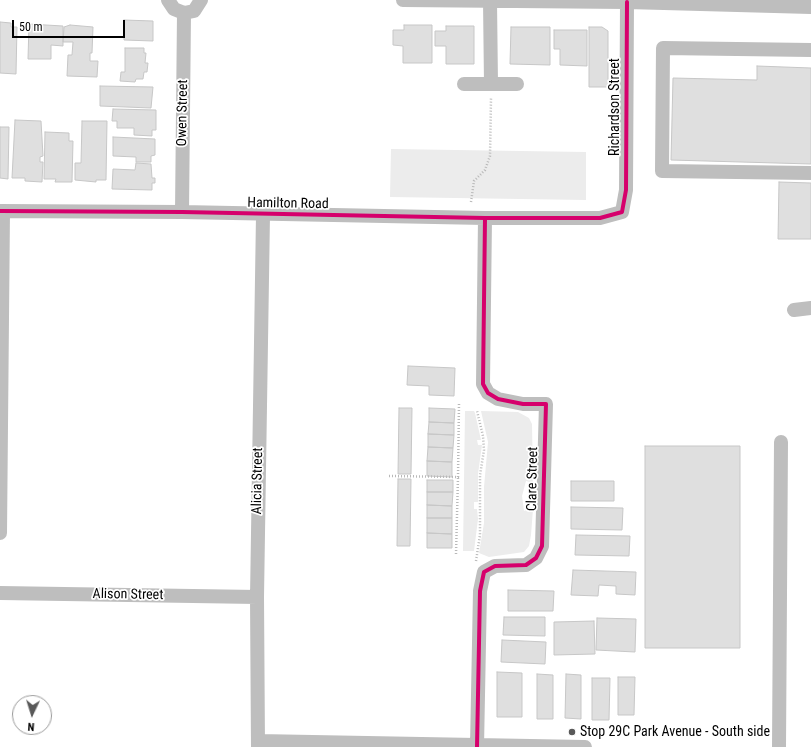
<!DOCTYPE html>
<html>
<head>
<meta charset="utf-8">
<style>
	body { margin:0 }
	#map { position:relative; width:811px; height:747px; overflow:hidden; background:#fff; font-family:"Roboto Condensed",sans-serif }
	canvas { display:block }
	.north { position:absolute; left:12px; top:695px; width:40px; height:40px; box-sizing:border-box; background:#fff; border:1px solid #999; border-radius:50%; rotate:184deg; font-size:11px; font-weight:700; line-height:16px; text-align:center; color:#000 }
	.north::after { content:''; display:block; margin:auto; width:14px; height:18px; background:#595959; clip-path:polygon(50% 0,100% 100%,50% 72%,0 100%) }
	.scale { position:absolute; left:12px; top:20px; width:113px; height:18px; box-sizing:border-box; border:2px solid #000; border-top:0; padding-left:5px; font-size:12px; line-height:14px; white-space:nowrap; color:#000; -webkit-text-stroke:3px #fff; paint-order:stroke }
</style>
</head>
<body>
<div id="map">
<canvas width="811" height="747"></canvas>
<div class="north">N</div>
<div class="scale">50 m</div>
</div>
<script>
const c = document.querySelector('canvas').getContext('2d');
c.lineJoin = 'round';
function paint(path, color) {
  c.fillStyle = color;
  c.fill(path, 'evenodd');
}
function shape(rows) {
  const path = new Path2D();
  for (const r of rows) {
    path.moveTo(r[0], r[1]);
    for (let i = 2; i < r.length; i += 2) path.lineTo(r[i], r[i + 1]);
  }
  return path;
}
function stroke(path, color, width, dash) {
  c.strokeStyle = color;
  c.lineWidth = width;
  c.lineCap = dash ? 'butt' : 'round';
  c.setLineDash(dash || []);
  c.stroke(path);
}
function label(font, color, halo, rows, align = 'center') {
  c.font = font + ' "Roboto Condensed",sans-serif';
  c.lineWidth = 3.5;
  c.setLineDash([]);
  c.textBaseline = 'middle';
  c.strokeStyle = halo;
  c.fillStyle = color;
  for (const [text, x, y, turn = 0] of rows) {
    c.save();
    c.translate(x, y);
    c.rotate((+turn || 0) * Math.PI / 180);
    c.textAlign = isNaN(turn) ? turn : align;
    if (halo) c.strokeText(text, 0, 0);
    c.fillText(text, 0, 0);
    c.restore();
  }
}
paint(shape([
	[391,149,586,152,586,200,390,197],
	[465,411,474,411,475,413,481,440,477,440,478,445,482,445,478,474,478,502,474,502,474,509,477,509,478,519,474,551,463,551],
	[481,411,518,412,529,418,532,424,533,483,526,481,522,496,524,511,531,507,533,509,531,535,529,546,524,552,489,557,479,553,484,523,484,487,488,442]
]), '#ececec');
const building = shape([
	[124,20,153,21,153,41,124,40,124,20],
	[0,22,11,23,11,27,17,27,16,74,0,73,0,22],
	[29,24,63,26,63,46,51,45,51,59,28,59,29,24],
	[70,25,93,27,92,53,90,53,90,61,98,61,97,77,67,76,68,55,72,55,73,42,63,42,64,27,70,25],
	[404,25,432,25,432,63,403,63,403,46,393,45,393,30,404,30,404,25],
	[446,26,474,26,474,64,446,64,446,46,435,46,435,31,446,31,446,26],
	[511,27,550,27,550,65,510,64,511,27],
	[589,27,602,27,608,31,608,87,589,87,589,27],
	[554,30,587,30,587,66,560,65,560,49,554,49,554,30],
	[125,48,144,48,144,53,146,53,145,63,148,63,147,72,144,72,143,79,136,79,135,82,120,81,121,72,125,72,125,48],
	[757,66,811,68,811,164,671,160,673,78,757,80,757,66],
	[100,86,153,87,151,108,100,106,100,86],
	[113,109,156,110,156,130,152,130,152,136,134,135,134,128,117,128,117,121,112,121,113,109],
	[15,120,41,121,43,156,40,157,40,162,43,162,42,182,25,181,25,178,12,178,15,120],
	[82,121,107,121,106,180,96,180,96,182,75,180,75,163,81,163,82,121],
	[0,127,9,127,8,179,0,178,0,127],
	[45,132,69,133,69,141,73,141,72,182,55,182,56,179,44,179,45,132],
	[113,137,155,139,155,155,151,156,151,162,136,162,136,157,113,156,113,137],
	[136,163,151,164,152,178,155,178,155,183,152,183,152,190,112,189,113,169,135,170,136,163],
	[779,182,811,183,811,239,778,239,779,182],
	[408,366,455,368,454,396,429,395,429,386,407,385,408,366],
	[399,408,412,408,411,474,398,474,399,408],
	[429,408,455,409,454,423,429,422,429,408],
	[429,422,454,423,454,435,428,434,429,422],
	[428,434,454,435,453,448,428,447,428,434],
	[645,446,740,446,740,648,645,648,645,446],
	[428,447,453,448,452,462,427,461,428,447],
	[427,461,452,462,452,477,427,476,427,461],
	[398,479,411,479,410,546,397,546,398,479],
	[427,480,453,480,453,492,427,492,427,480],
	[571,481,614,481,614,501,571,501,571,481],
	[427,492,453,492,452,506,427,505,427,492],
	[427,505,452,506,452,518,427,518,427,505],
	[571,507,623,508,622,530,571,529,571,507],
	[427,518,452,518,452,534,427,533,427,518],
	[427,533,452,534,452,548,427,548,427,533],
	[576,535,630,536,629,556,575,555,576,535],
	[573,570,636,572,635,595,616,594,616,586,599,585,598,596,571,595,573,570],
	[508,590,554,591,553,611,508,611,508,590],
	[504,617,545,617,545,636,503,635,504,617],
	[597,618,636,619,635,652,596,650,597,618],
	[594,621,595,654,554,655,554,622,594,621],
	[502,640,546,642,545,664,501,662,502,640],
	[497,672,522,673,522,717,497,717,497,672],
	[537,674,553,675,553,719,537,719,537,674],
	[566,674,581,675,581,719,565,718,566,674],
	[618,677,635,677,634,715,618,715,618,677],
	[592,678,610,678,609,720,592,720,592,678]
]);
paint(building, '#dfdfdf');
stroke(building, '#c7c7c7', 1);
stroke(shape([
	[471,202,474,181,485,170,490,156,491,98],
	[389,476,458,477,459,403],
	[456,554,458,477],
	[476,561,480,535,480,475,484,450,483,436,477,411]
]), '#b9b9b9', 2.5, [1, 2]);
stroke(shape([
	[168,0,174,9,184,13,194,11,201,0],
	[403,0,627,2,811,7],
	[490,1,491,84],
	[811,50,663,48,662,171,811,173],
	[464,84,517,84],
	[0,211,182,212,485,218,600,218,622,212,626,190,627,2],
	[182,212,184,13],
	[794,310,811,308],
	[0,533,3,211],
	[0,593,257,597],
	[258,741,585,747],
	[258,747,257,597,263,215],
	[477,747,480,591,484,572,495,566,526,565,536,558,542,546,546,404,523,404,498,399,488,393,483,384,485,218],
	[779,747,781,442]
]), '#bebebe', 14);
stroke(shape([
	[0,211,182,212,485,218,600,218,622,212,626,190,627,2],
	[477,747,480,591,484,572,495,566,526,565,536,558,542,546,546,404,523,404,498,399,488,393,483,384,485,218]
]), '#d6006c', 4);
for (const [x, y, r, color] of [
	[572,732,4,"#595959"]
]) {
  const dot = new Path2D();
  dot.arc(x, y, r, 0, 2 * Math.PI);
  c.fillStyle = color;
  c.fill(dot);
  stroke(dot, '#fff', 1.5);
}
label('14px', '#000', '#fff', [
	["Richardson Street",615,107,-90],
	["Owen Street",183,113,-89],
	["Hamilton Road",288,204,1],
	["Clare Street",533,479,-89],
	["Alicia Street",258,481,-89],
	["Alison Street",128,595,1]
]);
label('14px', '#000', '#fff', [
	["Stop 29C Park Avenue - South side",580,732]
], 'left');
</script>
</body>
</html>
